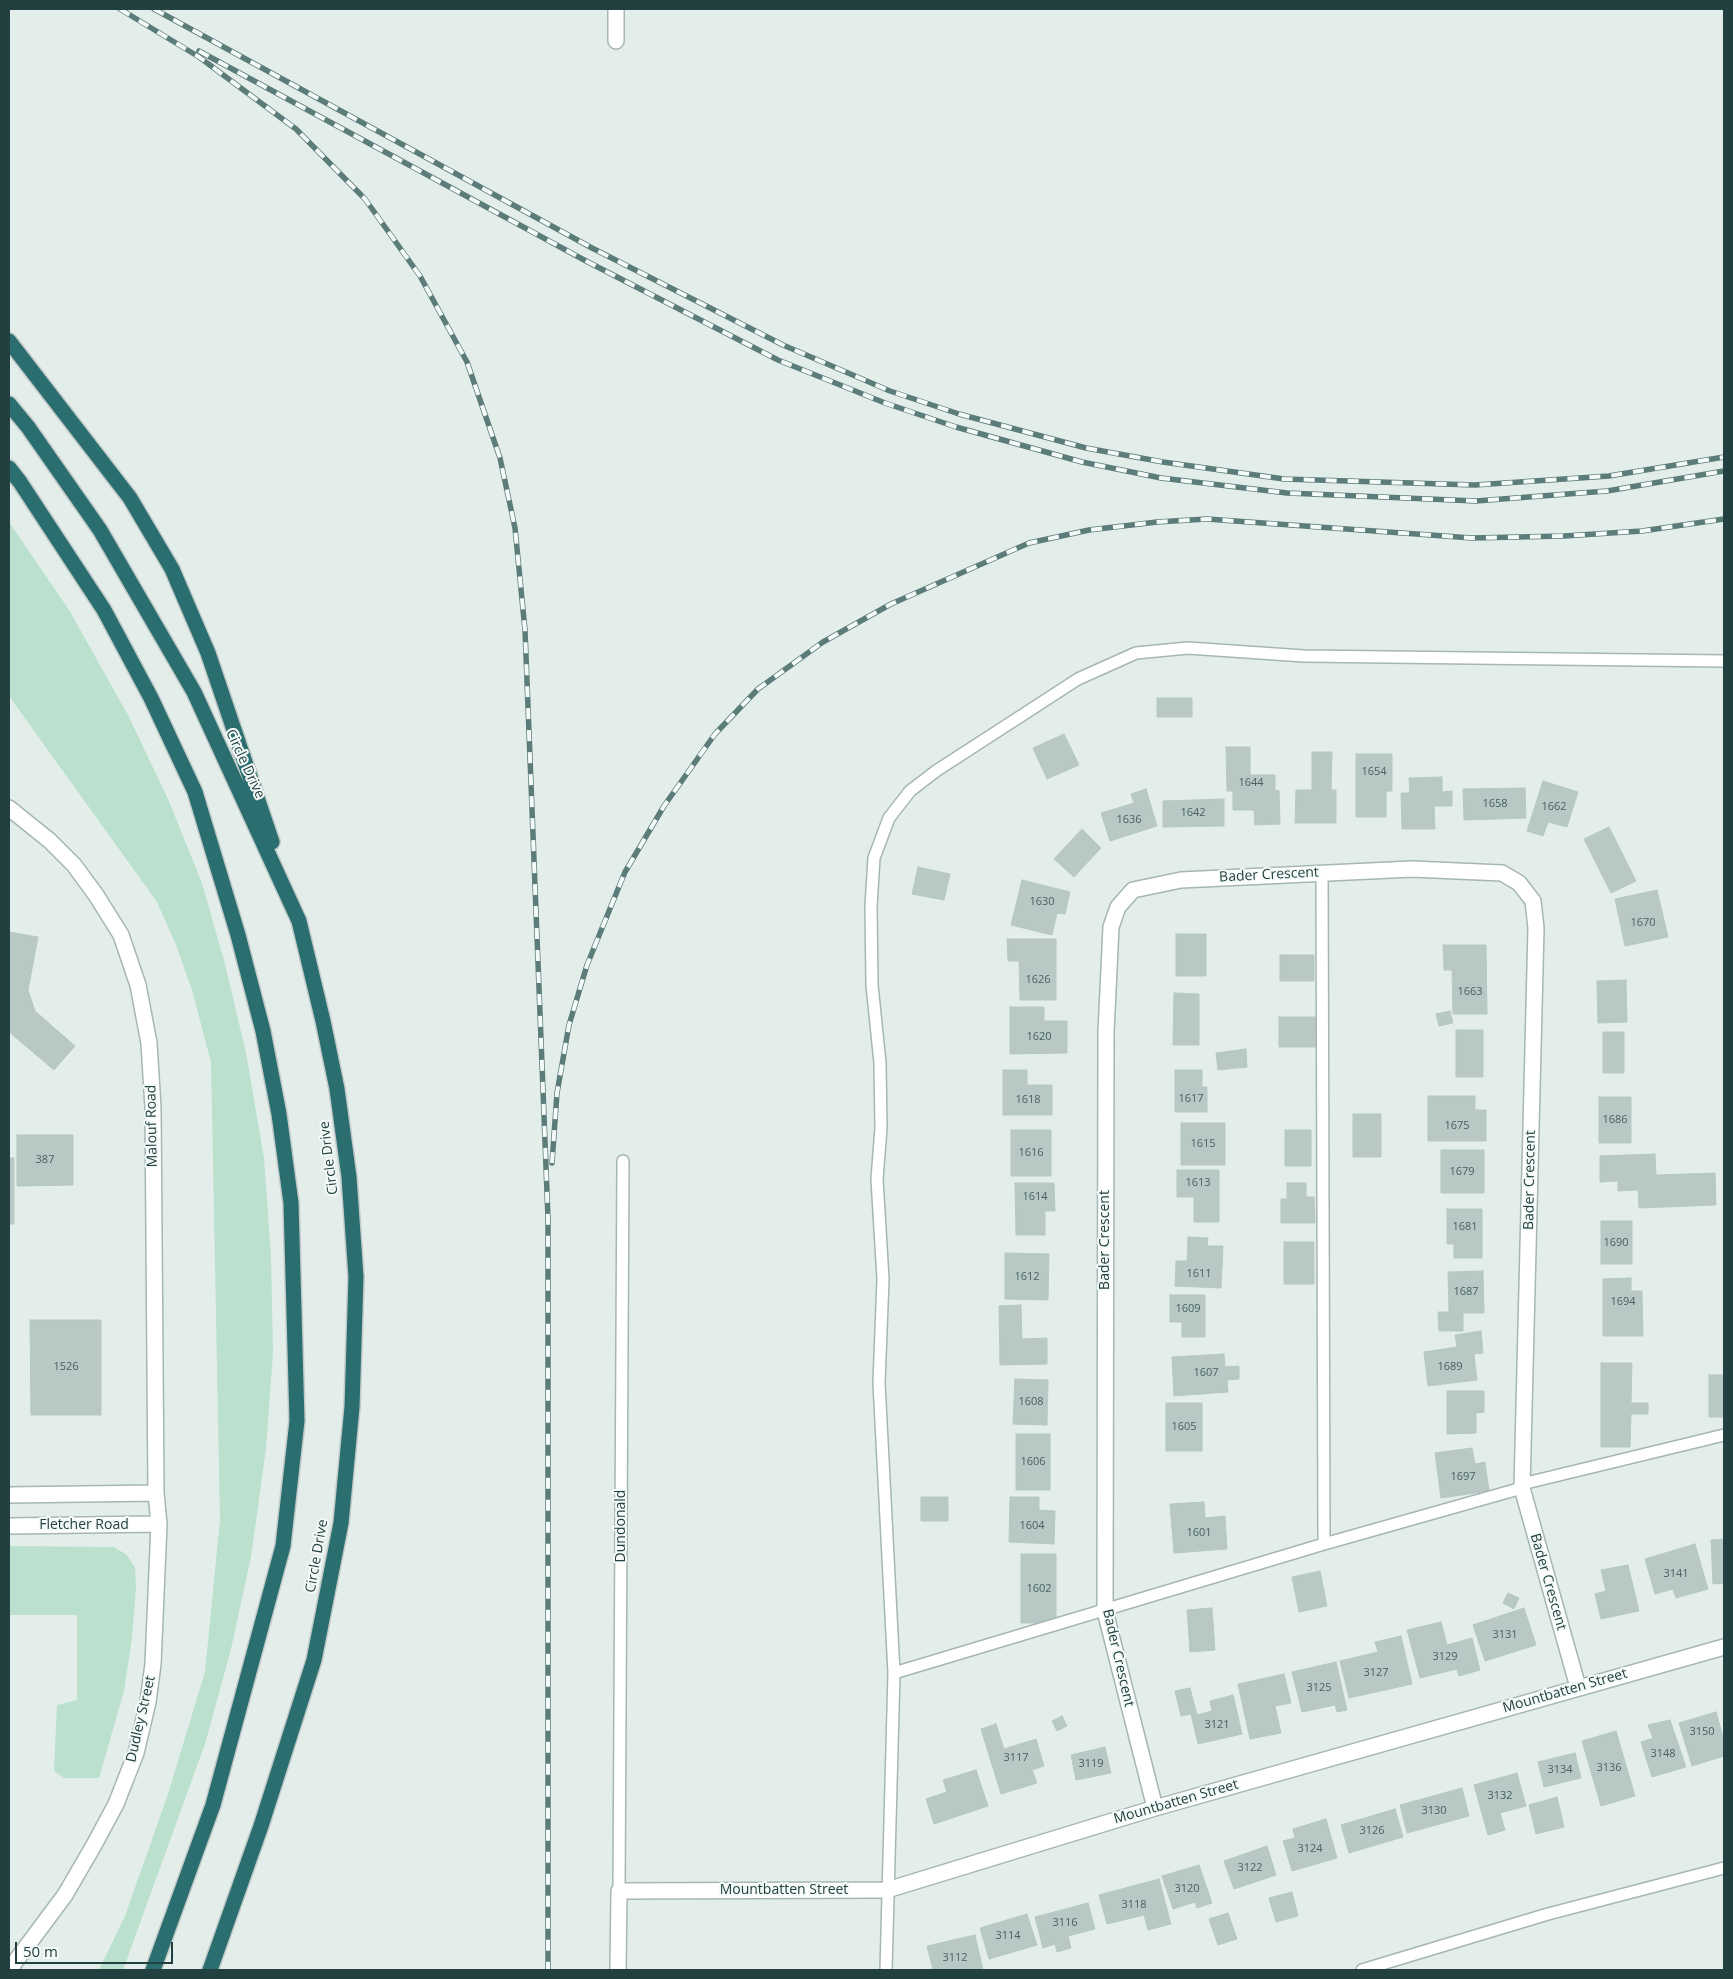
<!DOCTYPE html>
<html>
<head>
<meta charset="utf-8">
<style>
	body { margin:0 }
	#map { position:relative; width:1733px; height:1979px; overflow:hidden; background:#e3eeeb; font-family:"Open Sans",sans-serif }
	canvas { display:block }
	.frame { position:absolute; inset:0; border:10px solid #21403f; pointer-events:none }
	.scale { position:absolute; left:15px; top:1942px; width:158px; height:22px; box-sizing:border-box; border:2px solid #21403f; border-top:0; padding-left:6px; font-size:15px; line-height:18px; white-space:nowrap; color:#21403f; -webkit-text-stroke:4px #f4faf8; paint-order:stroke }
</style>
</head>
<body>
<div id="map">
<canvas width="1733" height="1979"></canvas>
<div class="frame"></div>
<div class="scale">50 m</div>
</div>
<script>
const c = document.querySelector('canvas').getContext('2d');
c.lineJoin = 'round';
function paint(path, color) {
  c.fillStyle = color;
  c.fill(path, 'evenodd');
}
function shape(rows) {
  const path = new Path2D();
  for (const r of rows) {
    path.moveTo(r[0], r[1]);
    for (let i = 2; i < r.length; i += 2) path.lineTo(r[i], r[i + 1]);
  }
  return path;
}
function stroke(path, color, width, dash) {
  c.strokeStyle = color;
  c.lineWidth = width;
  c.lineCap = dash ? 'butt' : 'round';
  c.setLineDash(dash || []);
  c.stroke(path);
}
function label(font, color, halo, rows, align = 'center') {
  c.font = font + ' "Open Sans",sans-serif';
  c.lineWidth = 4;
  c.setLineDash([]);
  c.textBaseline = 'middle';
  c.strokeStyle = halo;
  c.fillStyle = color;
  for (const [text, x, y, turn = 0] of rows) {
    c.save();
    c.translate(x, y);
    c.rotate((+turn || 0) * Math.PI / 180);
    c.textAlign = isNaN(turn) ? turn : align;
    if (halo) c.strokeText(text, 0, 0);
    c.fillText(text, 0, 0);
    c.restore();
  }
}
paint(shape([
	[9,522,69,610,128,715,168,799,202,883,225,964,246,1053,264,1158,271,1256,273,1353,266,1449,251,1557,231,1649,205,1744,123,1970,99,1970,125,1916,167,1797,205,1672,220,1520,211,1062,192,990,176,945,157,902,9,696],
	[9,1546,114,1547,127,1555,135,1568,136,1587,132,1638,124,1691,99,1778,64,1778,54,1771,57,1705,77,1700,77,1615,9,1615]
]), '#bbe0cd');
const building = shape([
	[1157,698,1192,698,1192,717,1157,717,1157,698],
	[1064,734,1079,765,1047,779,1033,748,1064,734],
	[1226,747,1250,747,1250,775,1275,775,1275,791,1279,790,1280,824,1255,825,1254,810,1233,810,1233,791,1227,791,1226,747],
	[1312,752,1332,752,1331,790,1336,790,1336,823,1295,823,1296,790,1312,790,1312,752],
	[1356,754,1392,754,1392,791,1386,791,1386,817,1356,817,1356,754],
	[1442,777,1442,792,1452,791,1452,806,1434,806,1435,829,1402,829,1401,793,1410,793,1409,778,1442,777],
	[1543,781,1578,792,1567,827,1548,822,1543,836,1527,831,1543,781],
	[1525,788,1526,818,1464,820,1463,789,1525,788],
	[1146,789,1157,826,1110,841,1101,813,1134,803,1131,794,1146,789],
	[1224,799,1224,826,1163,827,1163,801,1224,799],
	[1609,827,1636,881,1611,893,1584,839,1609,827],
	[1082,829,1101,848,1074,877,1054,859,1082,829],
	[918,867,950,874,944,900,912,894,918,867],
	[1022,880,1070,892,1065,914,1057,913,1052,935,1011,925,1022,880],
	[1657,890,1668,937,1625,946,1615,899,1657,890],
	[9,932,38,937,28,990,35,1011,75,1046,54,1070,9,1032,9,932],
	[1176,934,1206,934,1206,976,1176,976,1176,934],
	[1007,939,1056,939,1056,1000,1020,1000,1019,961,1008,961,1007,939],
	[1443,945,1486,945,1487,1014,1453,1014,1452,970,1444,970,1443,945],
	[1280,955,1314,955,1314,981,1280,981,1280,955],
	[1626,980,1627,1022,1598,1023,1597,981,1626,980],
	[1174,993,1199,994,1199,1045,1173,1045,1174,993],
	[1010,1007,1044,1007,1044,1021,1067,1021,1067,1053,1010,1054,1010,1007],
	[1450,1011,1453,1023,1439,1026,1436,1014,1450,1011],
	[1279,1017,1317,1017,1317,1047,1279,1047,1279,1017],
	[1456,1030,1483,1030,1483,1077,1456,1077,1456,1030],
	[1603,1032,1624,1032,1624,1073,1603,1073,1603,1032],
	[1246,1049,1247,1067,1218,1070,1216,1053,1246,1049],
	[1003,1070,1027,1070,1027,1085,1052,1085,1052,1115,1003,1115,1003,1070],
	[1175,1070,1202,1070,1202,1087,1207,1087,1207,1112,1175,1112,1175,1070],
	[1428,1096,1475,1096,1475,1110,1486,1110,1486,1141,1428,1141,1428,1096],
	[1599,1097,1631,1097,1631,1143,1599,1143,1599,1097],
	[1353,1114,1381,1114,1381,1157,1353,1157,1353,1114],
	[1181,1123,1225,1123,1225,1165,1181,1165,1181,1123],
	[1011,1130,1051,1130,1051,1176,1011,1176,1011,1130],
	[1285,1130,1311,1130,1311,1166,1285,1166,1285,1130],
	[17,1135,73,1135,73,1185,17,1186,17,1135],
	[1441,1150,1484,1150,1484,1193,1441,1193,1441,1150],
	[1655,1154,1656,1175,1715,1173,1716,1205,1639,1208,1638,1190,1618,1191,1618,1181,1600,1182,1600,1156,1655,1154],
	[9,1158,14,1158,14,1224,9,1224,9,1158],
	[1177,1170,1219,1170,1219,1222,1194,1222,1194,1197,1177,1197,1177,1170],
	[1015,1183,1054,1183,1055,1211,1045,1211,1045,1235,1016,1235,1015,1183],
	[1287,1183,1306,1183,1306,1197,1314,1197,1315,1223,1281,1223,1281,1199,1287,1199,1287,1183],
	[1447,1209,1482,1209,1482,1258,1454,1258,1454,1244,1447,1244,1447,1209],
	[1601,1221,1632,1221,1632,1264,1601,1264,1601,1221],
	[1188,1237,1208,1238,1207,1246,1223,1246,1221,1288,1175,1286,1176,1261,1187,1261,1188,1237],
	[1284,1242,1314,1242,1314,1284,1284,1284,1284,1242],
	[1005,1253,1049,1254,1048,1300,1005,1299,1005,1253],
	[1483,1271,1484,1313,1463,1313,1463,1331,1439,1331,1438,1312,1449,1312,1448,1272,1483,1271],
	[1631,1278,1631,1291,1642,1291,1643,1336,1603,1336,1603,1279,1631,1278],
	[1170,1295,1205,1295,1205,1337,1182,1337,1182,1322,1170,1322,1170,1295],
	[1021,1305,1022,1339,1047,1338,1047,1364,1000,1365,999,1306,1021,1305],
	[30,1320,101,1320,101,1415,31,1415,30,1320],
	[1481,1331,1483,1353,1474,1354,1477,1380,1428,1386,1424,1352,1457,1347,1455,1335,1481,1331],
	[1224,1354,1225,1367,1239,1366,1239,1379,1227,1380,1228,1392,1174,1396,1172,1357,1224,1354],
	[1601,1363,1632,1363,1631,1403,1648,1403,1648,1414,1631,1414,1630,1447,1601,1447,1601,1363],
	[1709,1375,1724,1375,1724,1417,1709,1417,1709,1375],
	[1015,1379,1048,1380,1047,1425,1013,1424,1015,1379],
	[1447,1391,1484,1391,1484,1412,1476,1413,1476,1433,1447,1434,1447,1391],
	[1166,1403,1202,1403,1202,1451,1166,1451,1166,1403],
	[1016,1434,1050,1434,1050,1490,1016,1490,1016,1434],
	[1472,1448,1475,1464,1485,1462,1489,1491,1441,1498,1435,1453,1472,1448],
	[921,1497,948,1497,948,1521,921,1521,921,1497],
	[1010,1497,1039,1497,1039,1510,1055,1511,1054,1544,1009,1542,1010,1497],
	[1204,1502,1205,1518,1225,1516,1227,1549,1174,1553,1170,1504,1204,1502],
	[1724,1539,1724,1583,1713,1584,1711,1540,1724,1539],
	[1695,1544,1708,1589,1676,1598,1673,1589,1655,1594,1645,1559,1695,1544],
	[1021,1554,1056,1554,1056,1623,1021,1623,1021,1554],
	[1628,1565,1639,1611,1601,1619,1595,1594,1606,1591,1601,1570,1628,1565],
	[1320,1571,1327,1606,1299,1612,1292,1577,1320,1571],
	[1508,1593,1519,1598,1514,1609,1503,1603,1508,1593],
	[1212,1608,1215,1650,1190,1652,1187,1610,1212,1608],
	[1524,1608,1536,1645,1485,1661,1473,1625,1524,1608],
	[1441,1622,1447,1645,1472,1638,1480,1670,1459,1676,1457,1669,1420,1678,1407,1630,1441,1622],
	[1401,1636,1412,1684,1349,1698,1340,1661,1378,1652,1375,1642,1401,1636],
	[1336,1662,1347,1710,1337,1712,1335,1705,1302,1712,1292,1672,1336,1662],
	[1284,1674,1291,1703,1275,1706,1281,1733,1250,1739,1238,1684,1284,1674],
	[1190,1688,1197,1715,1212,1711,1210,1701,1233,1695,1242,1734,1198,1744,1191,1714,1181,1716,1175,1691,1190,1688],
	[1716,1712,1724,1741,1724,1756,1692,1766,1679,1723,1716,1712],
	[1062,1716,1067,1726,1057,1731,1052,1721,1062,1716],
	[1670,1720,1686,1767,1652,1777,1641,1742,1653,1738,1648,1725,1670,1720],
	[996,1724,1004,1749,1036,1739,1044,1766,1032,1770,1037,1783,1001,1794,981,1729,996,1724],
	[1616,1731,1635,1796,1601,1806,1582,1741,1616,1731],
	[1105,1747,1111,1773,1076,1780,1071,1755,1105,1747],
	[1575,1753,1581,1778,1544,1787,1538,1762,1575,1753],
	[976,1770,988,1806,934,1824,926,1799,947,1792,943,1780,976,1770],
	[1517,1773,1526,1806,1500,1813,1505,1830,1488,1835,1474,1785,1517,1773],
	[1462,1788,1469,1816,1407,1833,1400,1805,1462,1788],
	[1557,1797,1564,1827,1536,1834,1529,1805,1557,1797],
	[1395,1809,1403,1837,1349,1853,1341,1825,1395,1809],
	[1326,1819,1337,1858,1292,1871,1283,1841,1295,1838,1293,1829,1326,1819],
	[1267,1846,1276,1875,1234,1889,1224,1861,1267,1846],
	[1199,1865,1212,1903,1197,1908,1195,1902,1173,1909,1162,1876,1199,1865],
	[1159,1879,1171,1924,1148,1930,1144,1915,1107,1924,1099,1895,1159,1879],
	[1292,1892,1298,1916,1276,1922,1269,1898,1292,1892],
	[1088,1903,1095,1929,1068,1936,1071,1948,1057,1952,1055,1944,1043,1948,1035,1917,1088,1903],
	[1228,1913,1237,1939,1218,1945,1209,1919,1228,1913],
	[1027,1914,1037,1945,989,1959,980,1928,1027,1914],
	[975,1935,983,1970,933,1970,927,1946,975,1935]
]);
paint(building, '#b8c9c5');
stroke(building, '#b5c8c4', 1);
const service = shape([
	[1322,872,1324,1544],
	[1522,1484,1724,1435],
	[894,1673,1324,1544,1522,1488],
	[619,1891,623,1161],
	[886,1970,894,1673,879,1383,883,1279,877,1179,881,1128,880,1063,872,985,871,906,874,858,889,818,910,791,936,771,1078,679,1136,653,1188,648,1304,656,1724,661],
	[1362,1970,1548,1914,1724,1868]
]);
const minor = shape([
	[616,9,616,41],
	[9,808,50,841,74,865,96,895,121,935,138,985,149,1043,153,1108,156,1493,159,1524,153,1664,148,1702,136,1753,116,1804,94,1845,65,1895,9,1970],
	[9,1495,156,1493],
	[9,1526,159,1524],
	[1155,1808,1105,1611,1106,1032,1111,927,1118,907,1133,890,1181,880,1412,869,1502,873,1519,883,1533,901,1536,928,1522,1488,1578,1687],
	[618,1970,619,1891,887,1890,1155,1808,1724,1647]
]);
const motorway = shape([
	[9,341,130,498,172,569,208,653,272,842],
	[9,404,28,427,100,530,194,692,299,921,323,1021,337,1089,349,1177,356,1277,352,1407,341,1523,314,1660,261,1826,210,1970],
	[9,468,20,482,104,610,151,698,195,792,238,935,263,1031,279,1114,291,1203,297,1421,283,1546,213,1805,153,1970]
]);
stroke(service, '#a5b6b4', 14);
stroke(minor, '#a5b6b4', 18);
stroke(motorway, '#c1cac9', 18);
stroke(service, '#fff', 11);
stroke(minor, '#fff', 15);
stroke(motorway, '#2b6e6f', 15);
const rail = shape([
	[120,9,199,57,296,129,365,199,420,276,467,362,500,458,515,528,525,630,548,1218,548,1970],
	[154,9,592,248,783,345,890,391,959,414,1086,448,1163,462,1284,479,1475,485,1609,476,1724,457],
	[199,51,586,261,778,360,885,403,956,427,1082,462,1161,478,1287,493,1476,501,1607,491,1724,471],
	[552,1163,557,1093,569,1025,587,965,625,872,664,806,715,734,758,689,823,642,891,604,1029,543,1089,530,1157,522,1207,519,1472,538,1564,536,1642,531,1724,519]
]);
stroke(rail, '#5c7c7a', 5.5);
stroke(rail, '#f4faf8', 4, [11]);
label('11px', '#476260', null, [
	["1654",1374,772],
	["1644",1251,783],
	["1658",1495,804],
	["1662",1554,807],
	["1642",1193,813],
	["1636",1129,820],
	["1630",1042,902],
	["1670",1643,923],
	["1626",1038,980],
	["1663",1470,992],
	["1620",1039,1037],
	["1617",1191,1099],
	["1618",1028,1100],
	["1686",1615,1120],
	["1675",1457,1126],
	["1615",1203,1144],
	["1616",1031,1153],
	["387",45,1160],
	["1679",1462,1172],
	["1613",1198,1183],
	["1614",1035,1197],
	["1681",1465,1227],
	["1690",1616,1243],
	["1611",1199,1274],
	["1612",1027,1277],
	["1687",1466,1292],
	["1694",1623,1302],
	["1609",1188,1309],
	["1526",66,1367],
	["1689",1450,1367],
	["1607",1206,1373],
	["1608",1031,1402],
	["1605",1184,1427],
	["1606",1033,1462],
	["1697",1463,1477],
	["1604",1032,1526],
	["1601",1199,1533],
	["3141",1676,1574],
	["1602",1039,1589],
	["3131",1505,1635],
	["3129",1445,1657],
	["3127",1376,1673],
	["3125",1319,1688],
	["3121",1217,1725],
	["3150",1702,1732],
	["3148",1663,1754],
	["3117",1016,1758],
	["3119",1091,1764],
	["3136",1609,1768],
	["3134",1560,1770],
	["3132",1500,1796],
	["3130",1434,1811],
	["3126",1372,1831],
	["3124",1310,1849],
	["3122",1250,1868],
	["3120",1187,1889],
	["3118",1134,1905],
	["3116",1065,1923],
	["3114",1008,1936],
	["3112",955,1958]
]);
label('14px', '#21403f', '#f4faf8', [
	["Circle Drive",245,764,65],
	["Bader Crescent",1269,875,-3],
	["Malouf Road",152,1126,-91],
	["Circle Drive",329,1158,-97],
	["Bader Crescent",1530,1180,-89],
	["Bader Crescent",1105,1240,-90],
	["Fletcher Road",84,1525],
	["Dundonald",621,1526,-90],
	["Circle Drive",317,1556,-80],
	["Bader Crescent",1548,1582,74],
	["Bader Crescent",1118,1658,77],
	["Mountbatten Street",1565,1691,-16],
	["Dudley Street",141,1719,-77],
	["Mountbatten Street",1176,1802,-16],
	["Mountbatten Street",784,1890]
]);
</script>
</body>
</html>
